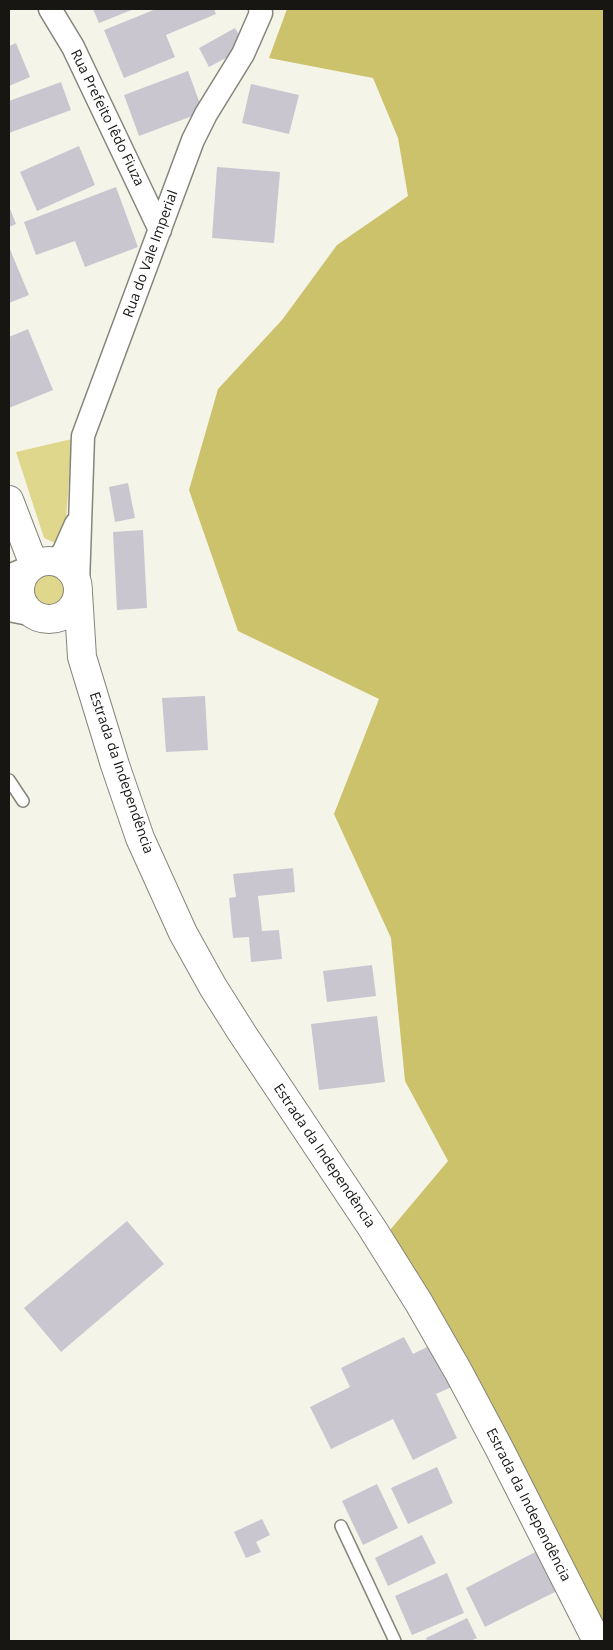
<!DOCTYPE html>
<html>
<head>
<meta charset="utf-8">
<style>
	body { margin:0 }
	#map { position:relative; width:613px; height:1650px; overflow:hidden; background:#f5f4e9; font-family:"Open Sans",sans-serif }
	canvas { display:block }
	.frame { position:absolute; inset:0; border:10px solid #171613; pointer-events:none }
</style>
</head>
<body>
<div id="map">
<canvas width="613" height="1650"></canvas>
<div class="frame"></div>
</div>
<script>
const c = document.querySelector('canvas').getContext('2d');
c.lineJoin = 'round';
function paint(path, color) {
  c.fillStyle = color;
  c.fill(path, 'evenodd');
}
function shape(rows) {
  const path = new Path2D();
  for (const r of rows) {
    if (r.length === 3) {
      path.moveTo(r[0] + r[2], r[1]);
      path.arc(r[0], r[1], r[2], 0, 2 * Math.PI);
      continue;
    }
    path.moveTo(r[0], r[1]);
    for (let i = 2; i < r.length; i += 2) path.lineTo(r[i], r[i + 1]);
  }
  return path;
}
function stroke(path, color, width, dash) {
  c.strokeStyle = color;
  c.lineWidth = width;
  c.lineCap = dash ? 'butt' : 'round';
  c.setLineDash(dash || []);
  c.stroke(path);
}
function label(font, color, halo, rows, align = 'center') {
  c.font = font + ' "Open Sans",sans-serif';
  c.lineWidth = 4;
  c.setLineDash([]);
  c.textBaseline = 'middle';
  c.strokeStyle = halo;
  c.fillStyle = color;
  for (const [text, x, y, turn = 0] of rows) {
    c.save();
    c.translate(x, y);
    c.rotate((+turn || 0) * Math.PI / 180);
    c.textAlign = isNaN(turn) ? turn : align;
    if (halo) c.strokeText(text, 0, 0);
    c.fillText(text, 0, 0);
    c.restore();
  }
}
paint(shape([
	[72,439,65,533,60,542,53,542,44,538,16,452],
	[49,590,17]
]), '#dfd78b');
paint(shape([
	[287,9,604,9,604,1641,385,1236,448,1161,405,1081,391,938,334,814,379,699,238,631,189,490,218,389,282,320,337,245,408,196,398,138,373,78,269,58]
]), '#ccc26b');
paint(shape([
	[93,9,134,9,99,23],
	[156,9,214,9,216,14,166,35,175,57,124,78,104,30],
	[235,28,246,47,209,67,199,48],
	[16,43,30,77,9,86,9,46],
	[188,71,203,112,139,136,124,95],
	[61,82,71,110,9,133,9,101],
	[251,84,299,95,289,134,242,123],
	[79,146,95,185,37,211,20,172],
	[217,167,280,172,274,243,212,238],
	[116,187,138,247,85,267,75,241,36,255,24,222],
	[9,206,16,224,9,227],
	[9,247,29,295,9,303],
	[28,329,53,390,9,408,9,337],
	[128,483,135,518,115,522,109,487],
	[143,530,147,608,117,610,113,532],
	[205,696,208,750,166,752,162,698],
	[293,868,295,892,258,896,262,931,279,930,282,959,251,962,249,937,233,938,229,898,236,897,233,874],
	[372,965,376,996,327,1002,323,971],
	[377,1016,385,1082,319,1090,311,1024],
	[127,1221,164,1264,61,1352,24,1308],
	[404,1337,413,1354,435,1343,456,1385,436,1394,457,1438,413,1460,393,1419,331,1449,310,1407,350,1387,341,1368],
	[437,1467,453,1503,408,1524,391,1488],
	[377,1484,398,1528,363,1545,342,1501],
	[262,1519,270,1535,256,1542,261,1552,246,1558,234,1532],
	[422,1535,436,1563,388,1586,375,1558],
	[541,1549,561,1589,485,1627,466,1588],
	[447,1573,464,1613,412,1635,395,1596],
	[467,1618,477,1638,470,1641,427,1641,426,1638]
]), '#c9c6d0');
const lane = shape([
	[9,780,23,801],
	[341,1526,395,1641]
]);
const street = shape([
	[50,9,73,47,160,230],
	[57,561,64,551,76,524],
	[9,576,34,565],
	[78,584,83,436,193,140,206,114,243,54,261,13,260,9],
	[9,610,34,615]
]);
const secondary = shape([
	[9,500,34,565],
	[49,590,29],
	[78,593,82,657,115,765,140,838,183,933,213,987,242,1033,372,1228,419,1303,458,1371,499,1448,597,1641]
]);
stroke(lane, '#86857b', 14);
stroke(street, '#86857b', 25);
stroke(secondary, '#86857b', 30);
stroke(lane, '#fff', 11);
stroke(street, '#fff', 22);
stroke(secondary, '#fff', 28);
label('14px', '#171613', '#fff', [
	["Rua Prefeito Iêdo Fiuza",107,118,64],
	["Rua do Vale Imperial",151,254,-70],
	["Estrada da Independência",121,773,71],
	["Estrada da Independência",324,1156,56],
	["Estrada da Independência",528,1505,63]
]);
</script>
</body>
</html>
